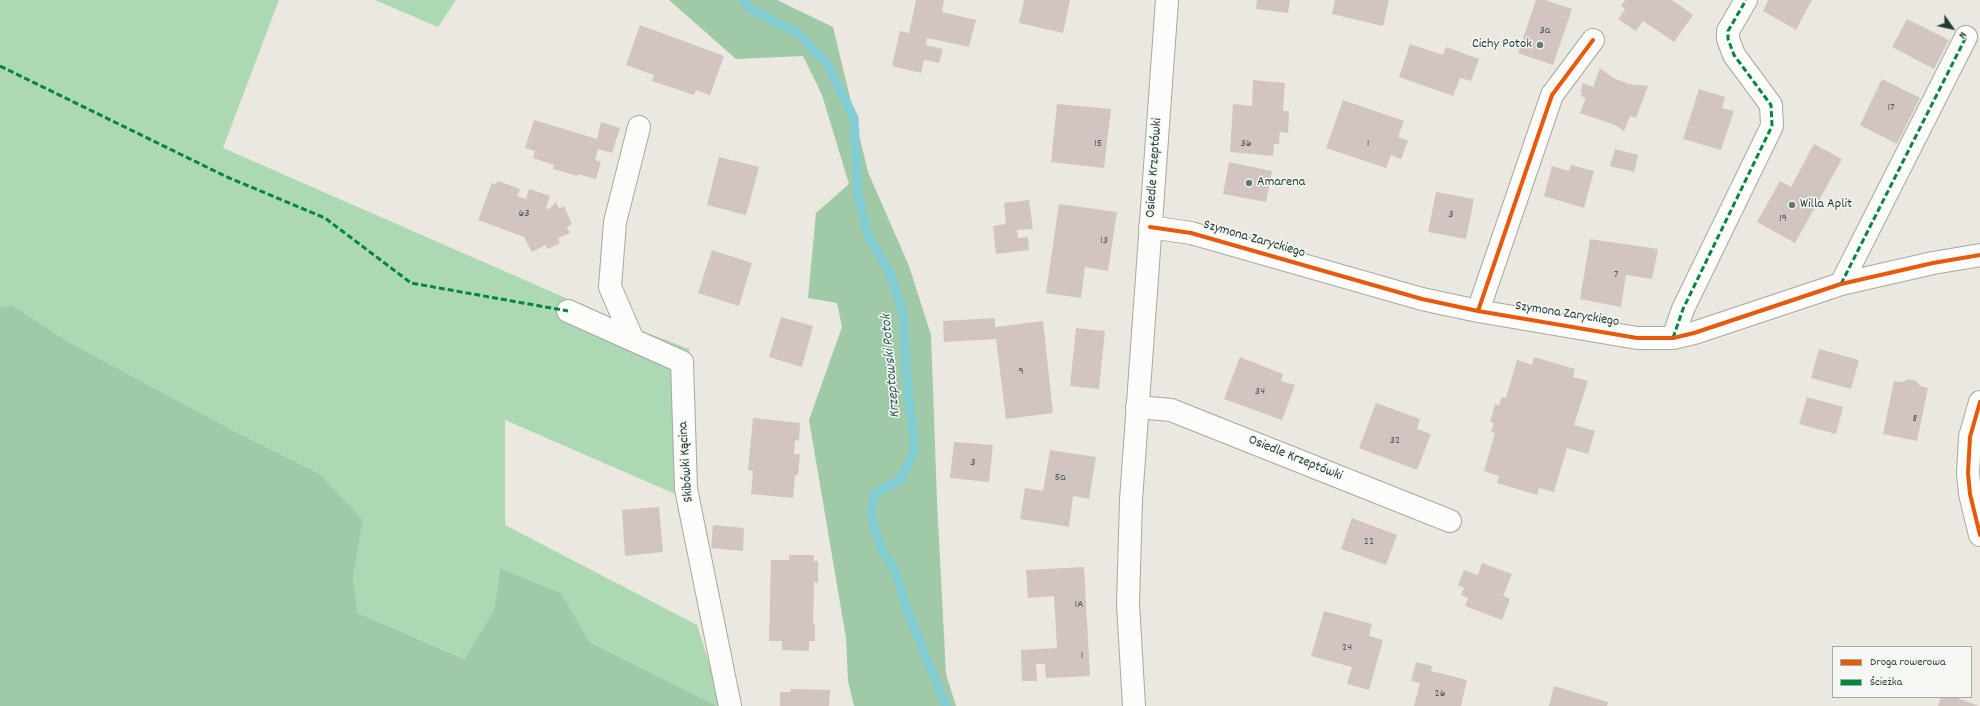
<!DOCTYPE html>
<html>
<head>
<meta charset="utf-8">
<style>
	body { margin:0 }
	#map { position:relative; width:1980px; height:706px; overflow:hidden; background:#ebe8df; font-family:Dekko,sans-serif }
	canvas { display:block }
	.legend { position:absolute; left:1832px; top:646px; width:140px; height:52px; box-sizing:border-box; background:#f6f6f2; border:1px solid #a0aca6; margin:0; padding:5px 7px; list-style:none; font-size:12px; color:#1f3d34 }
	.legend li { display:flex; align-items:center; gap:8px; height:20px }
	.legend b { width:20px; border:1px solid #a0aca6 }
	.north { position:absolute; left:1932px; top:8px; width:40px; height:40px; -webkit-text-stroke:3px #f6f6f2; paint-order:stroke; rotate:124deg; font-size:11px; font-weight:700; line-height:16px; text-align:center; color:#1f3d34 }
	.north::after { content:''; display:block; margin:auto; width:14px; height:18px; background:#1f3d34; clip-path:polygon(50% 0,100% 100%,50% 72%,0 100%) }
</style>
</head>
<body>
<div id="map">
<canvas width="1980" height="706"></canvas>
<ul class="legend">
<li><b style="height:5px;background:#e8590c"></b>Droga rowerowa</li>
<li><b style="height:5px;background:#00873e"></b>Ścieżka</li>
</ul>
<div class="north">N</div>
</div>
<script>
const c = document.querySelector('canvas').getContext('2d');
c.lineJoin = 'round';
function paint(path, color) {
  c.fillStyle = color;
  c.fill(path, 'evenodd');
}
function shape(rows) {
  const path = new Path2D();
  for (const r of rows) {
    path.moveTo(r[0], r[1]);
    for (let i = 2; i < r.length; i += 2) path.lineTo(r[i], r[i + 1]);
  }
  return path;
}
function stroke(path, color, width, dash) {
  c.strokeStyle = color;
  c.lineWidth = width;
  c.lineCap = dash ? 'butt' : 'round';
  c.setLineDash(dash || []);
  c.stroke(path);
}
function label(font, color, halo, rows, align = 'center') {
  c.font = font + ' Dekko,sans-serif';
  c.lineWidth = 3;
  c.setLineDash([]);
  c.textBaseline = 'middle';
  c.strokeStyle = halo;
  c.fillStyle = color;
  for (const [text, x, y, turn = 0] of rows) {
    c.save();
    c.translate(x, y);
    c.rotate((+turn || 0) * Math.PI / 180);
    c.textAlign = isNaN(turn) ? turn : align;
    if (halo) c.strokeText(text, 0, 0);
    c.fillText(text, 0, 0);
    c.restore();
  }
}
paint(shape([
	[0,0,279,0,223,148,632,327,689,349,693,384,696,503,505,420,505,525,697,625,723,706,717,706,590,642,561,593,500,568,494,610,466,659,358,613,353,578,363,520,320,474,234,431,67,341,12,305,0,307],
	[375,0,456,0,438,27]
]), '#acd9b3');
paint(shape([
	[669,0,777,0,833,27,868,172,909,266,931,335,937,501,946,674,956,706,854,706,848,681,846,638,809,420,842,327,837,303,808,298,816,213,849,184,822,95,803,56,736,59],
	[12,305,67,341,234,431,320,474,363,520,353,578,358,613,465,659,494,610,500,568,561,593,590,642,717,706,0,706,0,307]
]), '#a0c9a7');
stroke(shape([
	[744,0,749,8,799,34,827,63,854,118,858,194,868,236,889,271,903,312,906,371,915,449,901,479,874,494,871,514,880,546,897,575,907,610,946,706]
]), '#83cdd4', 9);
paint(shape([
	[916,0,944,0,942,12,976,20,969,47,927,38,926,45,943,49,939,63,924,60,921,73,892,66,900,31,909,33],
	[1024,0,1070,0,1063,33,1019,23],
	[1257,0,1290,0,1288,13,1256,9],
	[1335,0,1389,0,1383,26,1332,14],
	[1536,0,1545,0,1572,9,1553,65,1518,53],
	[1625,0,1672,0,1693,15,1674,42,1643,21,1636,31,1618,19,1625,9,1621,6],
	[1768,0,1812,0,1796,30,1763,11],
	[1907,19,1949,40,1934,69,1892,47],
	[640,25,724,56,710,95,696,90,694,95,652,81,654,75,626,65],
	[1410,44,1443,55,1446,47,1479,59,1471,81,1460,78,1453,96,1399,77],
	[1600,68,1613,78,1629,84,1648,86,1636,118,1630,116,1624,131,1615,125,1580,113,1586,98,1581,96,1582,92,1580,92,1583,83,1593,87],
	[1882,79,1920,98,1897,144,1860,125],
	[1253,80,1285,83,1283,111,1289,111,1288,133,1280,132,1279,144,1274,144,1273,156,1230,152,1233,104,1252,106],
	[1699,89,1725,97,1722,108,1734,111,1721,150,1683,139],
	[1343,100,1404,121,1398,137,1408,141,1401,159,1391,155,1386,168,1326,148],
	[1057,104,1111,109,1104,168,1051,162],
	[534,120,597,139,601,122,620,128,612,153,598,149,595,160,601,162,596,179,578,174,577,176,553,169,554,165,533,158,535,151,525,148],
	[1814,144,1842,159,1795,243,1757,222,1780,181,1791,187],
	[1615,149,1638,155,1634,172,1610,166],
	[719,157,759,167,746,215,707,205],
	[1229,162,1272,171,1266,202,1223,194],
	[1571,165,1594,171,1584,208,1544,196,1552,166,1569,171],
	[498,181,520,189,517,196,526,199,529,189,550,196,546,208,549,209,556,202,559,209,564,206,572,224,567,227,570,233,558,238,560,243,548,249,545,245,532,252,524,237,478,220,492,183,496,184],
	[1436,192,1474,199,1466,239,1428,232],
	[1029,200,1033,229,1017,230,1018,238,1028,237,1029,250,996,254,993,226,1006,224,1004,203],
	[1059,204,1117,212,1108,271,1085,267,1081,298,1046,293],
	[1590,239,1658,249,1652,279,1626,275,1621,307,1580,299],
	[712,250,752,263,739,306,698,293],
	[781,317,813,326,802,367,769,357],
	[995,318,995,327,1043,321,1053,413,1006,419,996,339,944,342,943,321],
	[1076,328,1105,331,1099,389,1070,386],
	[1819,349,1859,360,1851,389,1811,378],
	[1240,357,1283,374,1281,381,1295,385,1282,420,1224,399],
	[1534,357,1575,369,1573,377,1588,381,1574,425,1595,431,1588,454,1567,448,1554,492,1539,488,1537,495,1497,483,1499,476,1484,471,1495,433,1491,432,1494,423,1490,422,1495,404,1499,405,1502,397,1506,398,1517,360,1532,365],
	[1908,379,1916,381,1920,386,1928,388,1917,441,1883,434,1894,381,1903,382],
	[1807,397,1843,407,1836,434,1799,424],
	[1376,403,1420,419,1417,429,1431,434,1417,470,1359,448],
	[753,418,800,423,799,441,795,440,794,454,800,454,798,475,795,475,793,498,751,494,753,471,748,470],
	[954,442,993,445,989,482,950,478],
	[1050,450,1096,457,1089,499,1073,496,1069,527,1020,519,1025,488,1043,491],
	[659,507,663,552,625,556,622,510],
	[1352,518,1397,535,1386,565,1341,549],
	[713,525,744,528,743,551,711,548],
	[789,555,814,555,814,561,818,561,818,583,814,582,813,624,815,624,815,641,809,641,809,651,782,650,782,641,769,641,771,560,789,560],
	[1482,563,1512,574,1503,596,1510,599,1502,620,1465,606,1468,598,1461,595,1464,588,1458,585,1464,570,1478,575],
	[1084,567,1090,676,1046,678,1045,664,1036,664,1037,681,1022,681,1021,650,1057,648,1054,596,1028,598,1026,570],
	[1324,611,1372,624,1369,636,1383,640,1369,690,1347,684,1352,667,1311,656],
	[1416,662,1432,666,1431,671,1467,680,1461,706,1414,706,1420,683,1411,681],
	[1554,686,1608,702,1607,706,1549,706],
	[791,689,830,690,829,706,780,706,780,692,790,692],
	[1941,697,1954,697,1979,706,1938,706]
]), '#d2c5c1');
const minor = shape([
	[1150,227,1191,233,1422,299,1478,311,1637,338,1673,338,1694,333,1841,284,1933,263,1980,255],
	[1841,284,1966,37],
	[568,311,682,362,686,489,730,706],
	[1478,311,1552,95,1593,40],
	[1673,338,1683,309,1772,126,1771,105,1734,55,1728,39,1728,31,1746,0],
	[633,340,610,287,615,222,639,127],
	[1980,402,1970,437,1968,473,1970,494,1980,535],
	[1137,407,1171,410,1450,521]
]);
const major = shape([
	[1134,706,1128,604,1131,500,1167,0]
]);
stroke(minor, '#a6a8a2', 24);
stroke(major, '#a6a8a2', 24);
stroke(minor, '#fcfcfa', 22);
stroke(major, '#fcfcfa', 22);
stroke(shape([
	[0,66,227,177,325,218,411,283,568,311],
	[1841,284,1966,37],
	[1673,338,1683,309,1772,126,1771,105,1734,55,1728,39,1728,31,1746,0]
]), '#00873e', 3, [6, 3]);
stroke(shape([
	[1150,227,1191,233,1422,299,1478,311,1637,338,1673,338,1694,333,1841,284,1933,263,1980,255],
	[1478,311,1552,95,1593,40],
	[1980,402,1970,437,1968,473,1970,494,1980,535]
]), '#e8590c', 4);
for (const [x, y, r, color] of [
	[1540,45,4,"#667970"],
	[1249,183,4,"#667970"],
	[1792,205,4,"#667970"]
]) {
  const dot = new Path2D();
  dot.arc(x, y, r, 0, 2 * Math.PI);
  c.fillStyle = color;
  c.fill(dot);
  stroke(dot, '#f6f6f2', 1.5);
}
label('12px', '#4c5f57', null, [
	["3a",1545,31],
	["17",1891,108],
	["15",1098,144],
	["36",1246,144],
	["1",1368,144],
	["63",524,214],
	["3",1451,215],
	["19",1783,219],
	["13",1104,241],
	["7",1616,275],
	["9",1021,372],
	["34",1260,392],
	["8",1915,419],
	["32",1395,441],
	["3",973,463],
	["5a",1060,478],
	["22",1369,542],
	["1A",1079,605],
	["24",1347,648],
	["1",1082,656],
	["26",1440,694]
]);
label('14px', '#1f3d34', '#f6f6f2', [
	["Cichy Potok",1532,45,"right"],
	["Amarena",1257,183],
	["Willa Aplit",1800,205]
], 'left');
label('14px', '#1f3d34', '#f6f6f2', [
	["Osiedle Krzeptówki",1155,168,-86],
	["Szymona Zaryckiego",1254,240,16],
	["Szymona Zaryckiego",1567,315,9],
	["Osiedle Krzeptówki",1295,459,22],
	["Skibówki Kącina",687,462,-94]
]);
label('italic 15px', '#2d5e5b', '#f6f6f2', [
	["Krzeptowski Potok",892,366,-95]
]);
</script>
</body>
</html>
